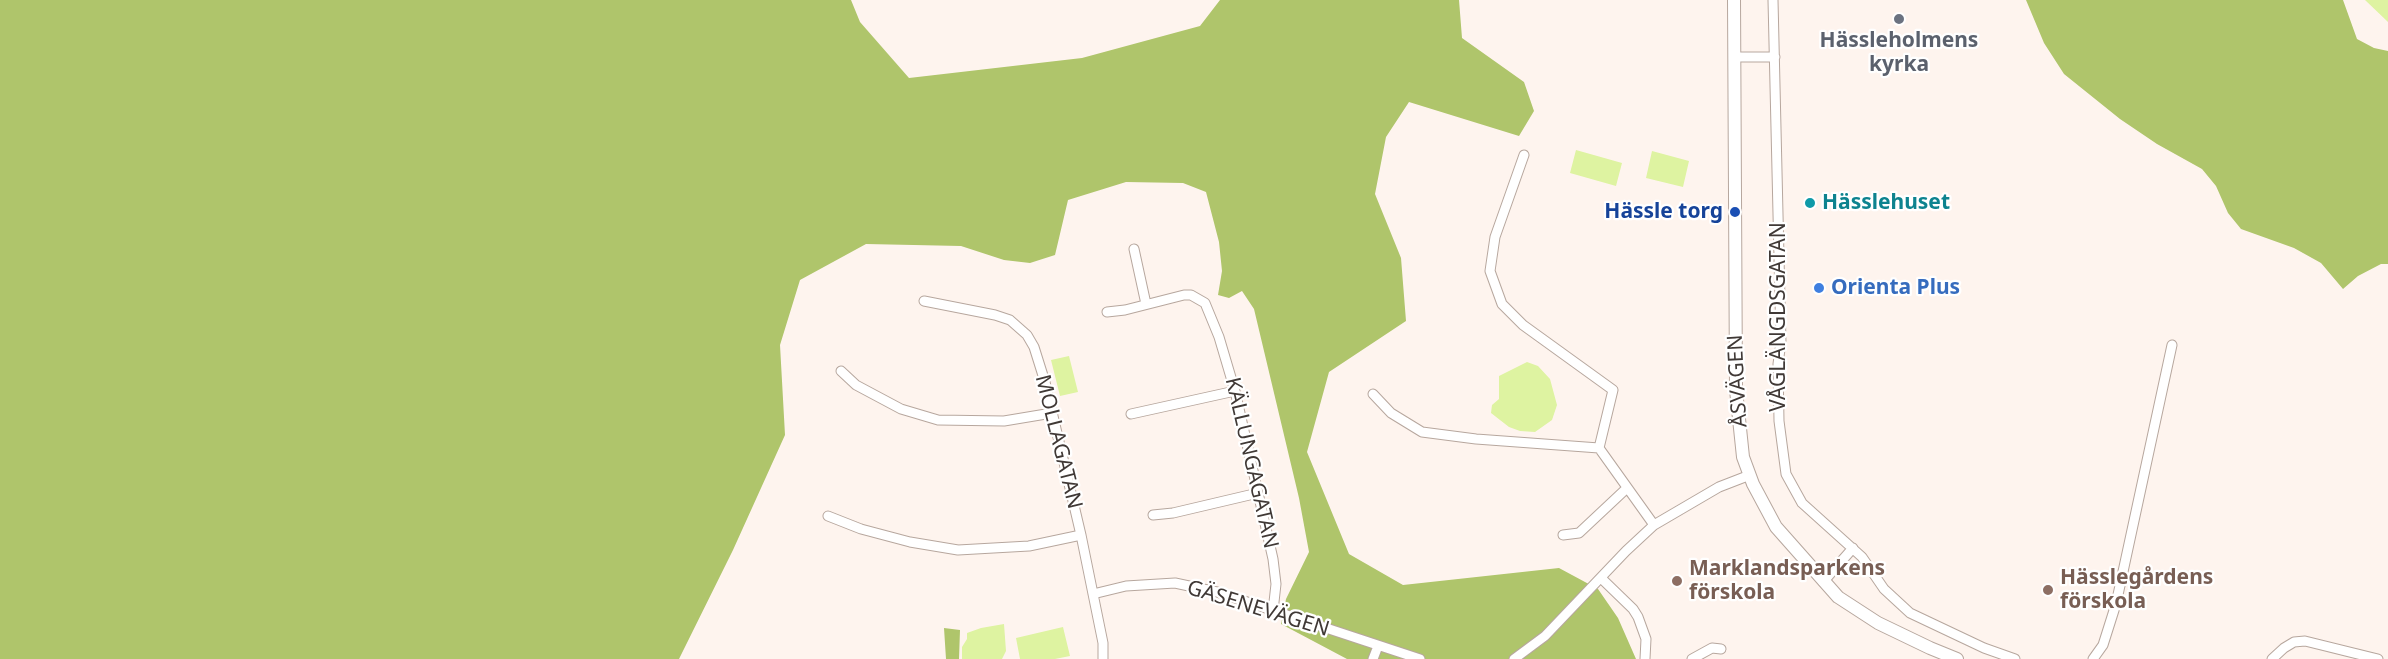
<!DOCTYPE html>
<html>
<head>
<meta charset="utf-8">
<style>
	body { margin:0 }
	canvas { display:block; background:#fef4ee }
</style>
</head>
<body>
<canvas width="2388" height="659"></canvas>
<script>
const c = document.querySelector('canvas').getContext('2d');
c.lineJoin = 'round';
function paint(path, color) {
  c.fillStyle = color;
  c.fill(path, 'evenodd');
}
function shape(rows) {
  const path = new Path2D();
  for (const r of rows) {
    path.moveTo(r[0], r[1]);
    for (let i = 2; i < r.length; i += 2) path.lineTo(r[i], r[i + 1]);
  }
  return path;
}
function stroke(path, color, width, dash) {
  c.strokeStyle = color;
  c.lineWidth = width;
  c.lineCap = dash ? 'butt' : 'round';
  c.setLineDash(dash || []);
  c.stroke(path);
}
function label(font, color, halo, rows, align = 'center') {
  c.font = font + ' "Noto Sans",sans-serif';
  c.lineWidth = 4.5;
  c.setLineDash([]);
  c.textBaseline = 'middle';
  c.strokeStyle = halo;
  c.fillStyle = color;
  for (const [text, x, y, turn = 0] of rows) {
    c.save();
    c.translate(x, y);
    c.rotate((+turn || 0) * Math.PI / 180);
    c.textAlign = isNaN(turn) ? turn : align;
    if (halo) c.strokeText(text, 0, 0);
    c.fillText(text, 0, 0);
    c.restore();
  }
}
paint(shape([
	[2365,0,2388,0,2388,22],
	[1576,150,1622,163,1616,186,1570,173],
	[1652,151,1689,161,1683,187,1646,178],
	[1069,356,1078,392,1060,396,1051,360],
	[1527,362,1538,366,1550,379,1557,405,1552,420,1535,432,1520,431,1509,427,1491,413,1492,405,1499,399,1499,376],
	[1004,624,1006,651,1002,659,962,659,962,647,967,639,967,633,981,628],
	[1063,627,1070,656,1055,659,1020,659,1016,638]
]), '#def3a1');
paint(shape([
	[0,0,851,0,860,22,909,78,1082,58,1200,26,1220,0,1459,0,1462,38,1524,82,1534,111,1519,136,1409,102,1386,137,1375,194,1401,258,1406,321,1329,372,1307,452,1349,554,1403,585,1559,568,1598,589,1618,618,1636,659,1347,659,1281,624,1286,599,1309,552,1299,498,1254,309,1242,291,1229,298,1218,295,1222,271,1219,242,1206,192,1183,183,1126,182,1068,200,1055,255,1030,263,1004,260,961,246,866,244,800,280,780,345,785,435,733,550,679,659,0,659],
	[2026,0,2343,0,2357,39,2374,48,2388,51,2388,264,2381,264,2358,276,2343,289,2321,263,2294,248,2241,229,2228,213,2216,186,2202,169,2157,144,2120,119,2064,74,2044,43],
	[944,628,960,630,959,659,946,659]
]), '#afc56b');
const minor = shape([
	[1773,0,1781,342,1778,364,1779,421,1786,474,1802,503,1862,557,1884,589,1910,613,1984,648,2015,659],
	[1734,57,1775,57],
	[1524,155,1495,237,1490,271,1502,304,1523,325,1613,390,1599,448,1654,525],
	[1134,249,1146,304],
	[924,301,995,315,1010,320,1027,335,1034,347,1045,382,1081,535,1103,643,1103,659],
	[1107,312,1125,310,1184,295,1191,295,1205,303,1219,337,1235,391,1273,559,1276,584,1273,611],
	[841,371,856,385,901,409,938,420,1004,421,1052,413],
	[1373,394,1391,413,1422,432,1476,439,1599,448],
	[1131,414,1235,391],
	[1153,515,1173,513,1258,493],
	[828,516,861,529,910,542,958,550,1029,546,1081,535],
	[1563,535,1579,533,1627,488],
	[1601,578,1633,609,1638,617,1646,639,1645,659],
	[1823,582,1853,548],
	[1093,594,1126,586,1175,583,1217,592,1420,659],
	[1373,659,1378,646],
	[1514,659,1545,636,1626,551,1654,525,1719,487,1750,475],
	[1692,659,1712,648,1721,649],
	[2093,659,2103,645,2116,604,2172,345],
	[2272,659,2284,648,2294,642,2305,641,2378,659]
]);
const tertiary = shape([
	[1734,0,1736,390,1743,457,1753,484,1776,527,1838,597,1878,623,1930,648,1957,659]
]);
stroke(minor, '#b7a79e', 11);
stroke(tertiary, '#b7a79e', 14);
stroke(minor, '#fff', 9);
stroke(tertiary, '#fff', 12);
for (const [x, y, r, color] of [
	[1899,19,6,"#6b7280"],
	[1810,203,6,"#0f9aa8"],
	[1735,212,6,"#1a4fb4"],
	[1819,288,6,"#3f7fe0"],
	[1677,581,6,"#8d6e63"],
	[2048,590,6,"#8d6e63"]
]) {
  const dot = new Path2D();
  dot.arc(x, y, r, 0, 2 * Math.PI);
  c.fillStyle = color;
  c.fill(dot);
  stroke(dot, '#fff', 2);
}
label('bold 21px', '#5b616d', '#fff', [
	["Hässleholmens",1899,41],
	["kyrka",1899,65]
]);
label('bold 21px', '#0d838f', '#fff', [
	["Hässlehuset",1822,203]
], 'left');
label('bold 21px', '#164399', '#fff', [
	["Hässle torg",1723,212]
], 'right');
label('bold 21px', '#366cbe', '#fff', [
	["Orienta Plus",1831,288]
], 'left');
label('21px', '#403936', '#fff', [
	["VÅGLÄNGDSGATAN",1779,317,-90],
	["ÅSVÄGEN",1738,381,-93],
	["MOLLAGATAN",1058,442,76],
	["KÄLLUNGAGATAN",1251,463,77],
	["GÄSENEVÄGEN",1258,609,17]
]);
label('bold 21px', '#785e54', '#fff', [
	["Marklandsparkens",1689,569],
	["förskola",1689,593],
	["Hässlegårdens",2060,578],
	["förskola",2060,602]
], 'left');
</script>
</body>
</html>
